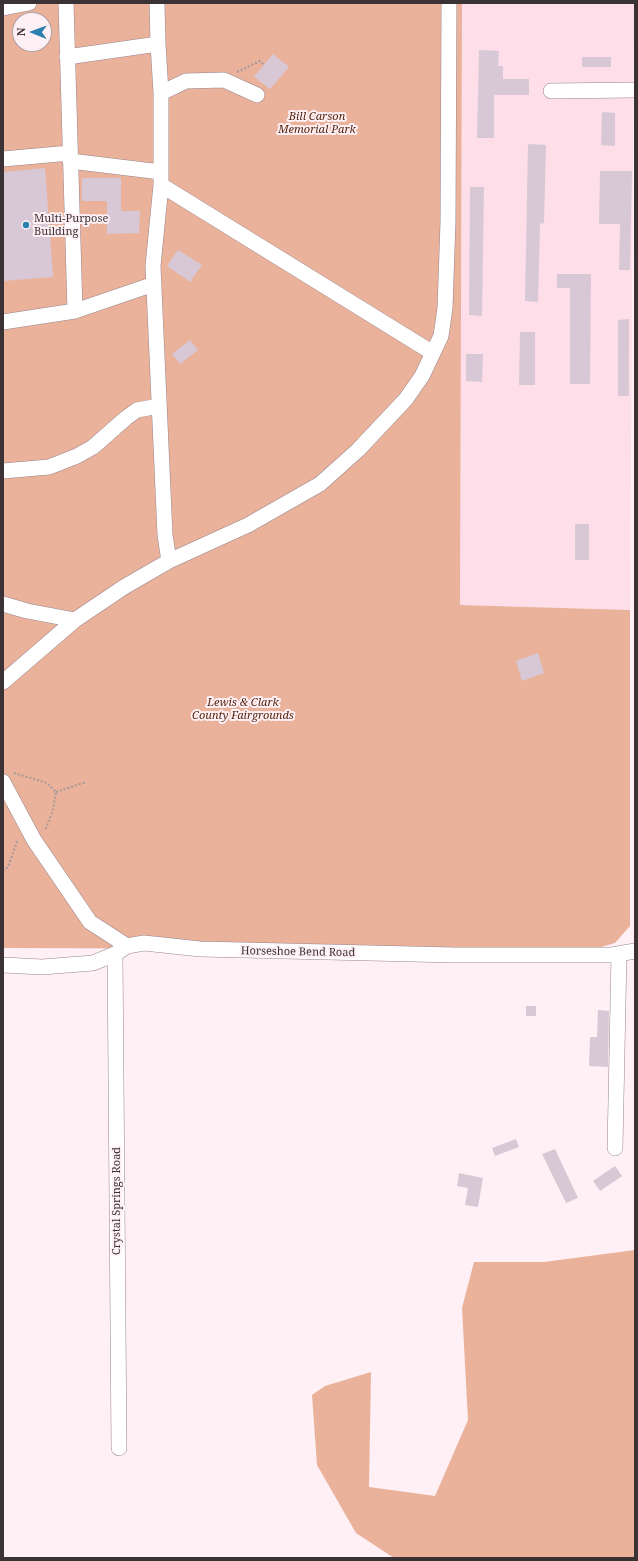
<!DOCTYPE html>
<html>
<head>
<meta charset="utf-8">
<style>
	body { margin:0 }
	#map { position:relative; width:638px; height:1561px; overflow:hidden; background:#fef0f4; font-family:"Noto Serif",serif }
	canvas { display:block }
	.frame { position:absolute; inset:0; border:4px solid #3b3235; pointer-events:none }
	.north { position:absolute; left:12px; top:12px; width:40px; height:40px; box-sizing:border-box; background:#fef0f4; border:1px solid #b0a4a8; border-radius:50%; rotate:271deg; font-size:11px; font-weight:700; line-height:16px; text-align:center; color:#3b3235 }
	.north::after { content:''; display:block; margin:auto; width:14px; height:18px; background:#2a80af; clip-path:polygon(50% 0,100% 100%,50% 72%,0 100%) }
</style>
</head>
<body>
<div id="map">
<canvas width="638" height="1561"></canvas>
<div class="frame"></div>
<div class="north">N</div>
</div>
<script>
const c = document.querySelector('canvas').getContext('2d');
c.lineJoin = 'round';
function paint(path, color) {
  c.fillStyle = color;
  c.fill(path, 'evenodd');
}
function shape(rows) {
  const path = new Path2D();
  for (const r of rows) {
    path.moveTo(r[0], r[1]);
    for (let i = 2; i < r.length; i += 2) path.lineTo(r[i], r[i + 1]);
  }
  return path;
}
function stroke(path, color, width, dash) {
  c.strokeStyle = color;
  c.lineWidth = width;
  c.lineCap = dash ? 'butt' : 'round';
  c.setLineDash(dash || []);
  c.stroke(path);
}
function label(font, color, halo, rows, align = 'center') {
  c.font = font + ' "Noto Serif",serif';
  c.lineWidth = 4;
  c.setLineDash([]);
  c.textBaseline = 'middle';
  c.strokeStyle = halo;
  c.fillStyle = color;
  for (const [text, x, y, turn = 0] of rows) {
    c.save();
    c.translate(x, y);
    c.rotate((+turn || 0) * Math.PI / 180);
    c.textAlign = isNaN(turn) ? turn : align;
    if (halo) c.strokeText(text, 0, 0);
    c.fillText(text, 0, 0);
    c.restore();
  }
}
paint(shape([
	[462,3,634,3,630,610,460,605]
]), '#fddee9');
paint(shape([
	[3,3,462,3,460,605,630,610,630,926,615,943,591,950,3,948],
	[20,20,44,20,44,44,20,44],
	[635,1250,635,1558,394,1558,356,1533,317,1465,312,1395,325,1386,371,1372,369,1487,435,1496,468,1420,462,1308,474,1262,544,1262]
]), '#eab19b');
paint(shape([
	[479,50,499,51,498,66,503,66,503,79,529,79,529,95,494,95,494,138,477,138],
	[273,54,289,67,270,89,254,77],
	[582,57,611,57,611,67,582,67],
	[602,112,615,113,615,146,601,145],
	[528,144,546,145,544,223,540,224,538,302,525,301],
	[45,168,53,277,3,281,3,172],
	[600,171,632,171,630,270,619,270,620,224,599,224],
	[82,178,121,178,121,211,140,211,139,233,107,234,107,201,82,201],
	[470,187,484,187,482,316,469,315],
	[178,250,202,265,190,282,167,266],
	[557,274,591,274,590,384,570,384,570,288,557,288],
	[629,319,629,396,618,396,618,320],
	[520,332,535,332,535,385,519,385],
	[190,340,198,350,180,364,172,354],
	[466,354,483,354,482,382,466,381],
	[575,524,589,524,589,560,575,560],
	[538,653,544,673,522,681,516,661],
	[526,1006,536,1006,536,1016,526,1016],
	[598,1010,609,1011,608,1067,589,1066,590,1037,597,1037],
	[516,1139,519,1147,495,1156,492,1148],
	[555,1149,578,1198,566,1203,542,1154],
	[615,1166,622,1176,600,1191,593,1181],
	[459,1173,483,1178,478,1207,465,1205,468,1188,457,1186]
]), '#d8c8d5');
const minor = shape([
	[66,3,75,311,154,284],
	[157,3,158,44,161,93,161,185,433,353],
	[3,8,29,3],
	[67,57,158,44],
	[551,91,635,90],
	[161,93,186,81,224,80,257,95],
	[3,159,70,153],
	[70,161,161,172],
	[161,185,153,266,165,535,169,561],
	[3,322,75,311],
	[3,471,49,467,77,456,93,447,126,418,137,410,159,406],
	[3,604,27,611,75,620],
	[3,682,75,620,124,587,169,561,248,525,320,484,358,450,406,399,422,376,441,336,445,308,448,222,449,3],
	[3,782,34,840,90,922,127,946],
	[115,954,119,1448],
	[3,965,42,967,93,963,115,954,127,946,144,943,200,949,455,955,612,955,635,951],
	[615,1148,619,954]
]);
stroke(minor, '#99858c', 16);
stroke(shape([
	[237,72,260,61,264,65],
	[14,773,47,783,56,792,53,810,45,831],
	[56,792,86,782],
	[3,871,8,867,18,839]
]), '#a5999c', 2, [2, 2]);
stroke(minor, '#fff', 15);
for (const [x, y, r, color] of [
	[26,225,4,"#2a80af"]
]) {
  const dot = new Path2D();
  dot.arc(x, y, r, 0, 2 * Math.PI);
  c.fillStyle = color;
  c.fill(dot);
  stroke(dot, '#fef0f4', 1.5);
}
label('italic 11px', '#501e07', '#fef0f4', [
	["Bill Carson",317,117],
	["Memorial Park",317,130],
	["Lewis & Clark",243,703],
	["County Fairgrounds",243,716]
]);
label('11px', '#3b3235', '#fef0f4', [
	["Multi-Purpose",34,219],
	["Building",34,232]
], 'left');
label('11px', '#3b3235', '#fef0f4', [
	["Horseshoe Bend Road",298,952,1],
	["Crystal Springs Road",117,1201,-90]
]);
</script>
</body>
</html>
